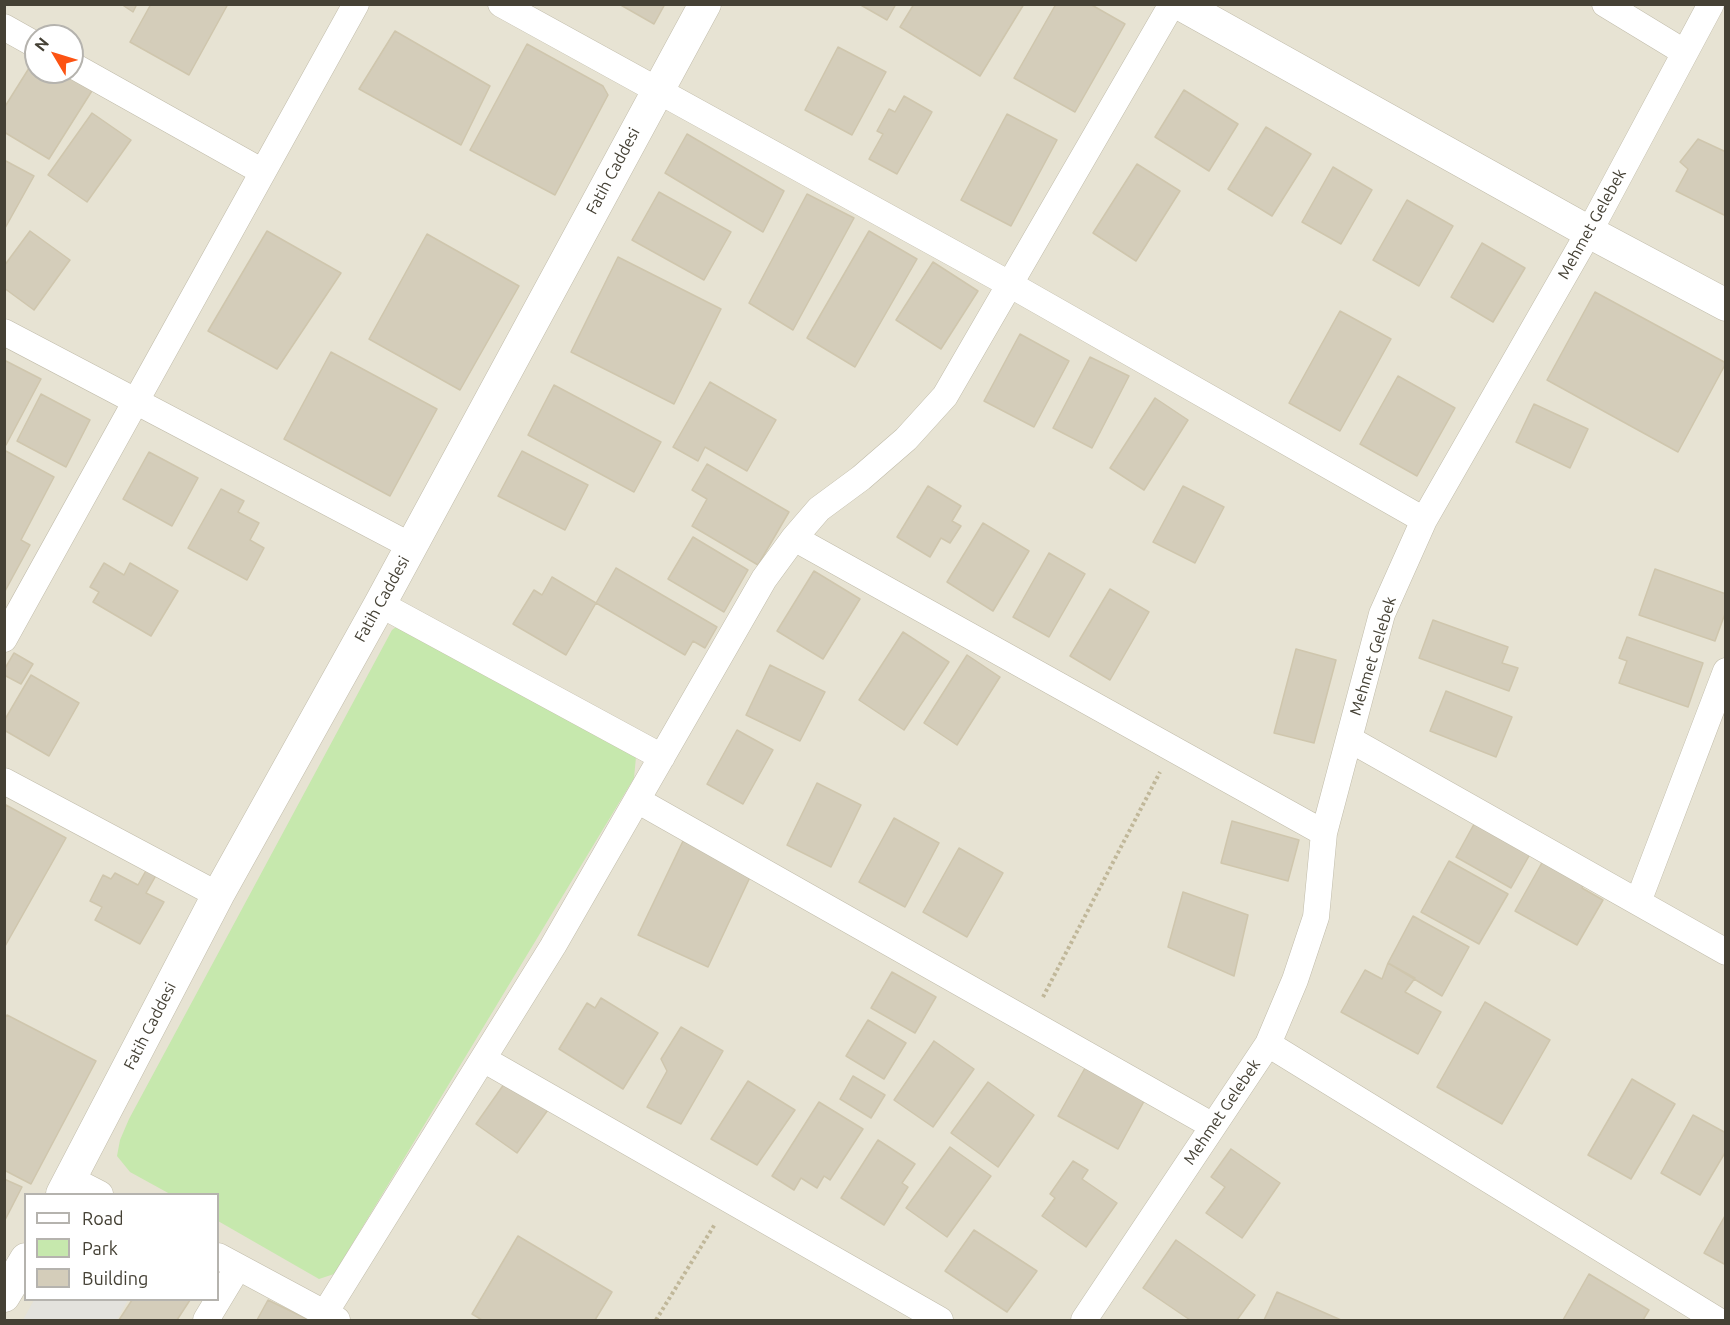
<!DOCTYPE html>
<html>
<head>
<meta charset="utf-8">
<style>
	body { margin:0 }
	#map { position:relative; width:1730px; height:1325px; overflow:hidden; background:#f3f0e5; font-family:Ubuntu,sans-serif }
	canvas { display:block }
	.frame { position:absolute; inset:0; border:6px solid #454135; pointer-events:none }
	.legend { position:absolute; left:24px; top:1193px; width:195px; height:108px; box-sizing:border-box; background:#fff; border:2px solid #b5b3ae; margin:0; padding:8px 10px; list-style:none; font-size:18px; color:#454135 }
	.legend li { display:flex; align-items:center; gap:12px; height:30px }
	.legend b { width:30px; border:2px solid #b5b3ae }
	.north { position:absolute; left:24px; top:24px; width:60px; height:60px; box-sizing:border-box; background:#fff; border:2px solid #b5b3ae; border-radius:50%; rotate:308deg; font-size:16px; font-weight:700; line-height:24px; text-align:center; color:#454135 }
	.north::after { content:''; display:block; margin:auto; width:21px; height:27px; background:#fc5313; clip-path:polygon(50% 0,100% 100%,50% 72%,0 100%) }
</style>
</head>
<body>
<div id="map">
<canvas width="1730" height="1325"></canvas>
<div class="frame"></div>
<ul class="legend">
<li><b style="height:8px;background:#fff"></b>Road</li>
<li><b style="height:16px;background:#c6e8ad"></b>Park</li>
<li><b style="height:16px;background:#d4cdba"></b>Building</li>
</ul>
<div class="north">N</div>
</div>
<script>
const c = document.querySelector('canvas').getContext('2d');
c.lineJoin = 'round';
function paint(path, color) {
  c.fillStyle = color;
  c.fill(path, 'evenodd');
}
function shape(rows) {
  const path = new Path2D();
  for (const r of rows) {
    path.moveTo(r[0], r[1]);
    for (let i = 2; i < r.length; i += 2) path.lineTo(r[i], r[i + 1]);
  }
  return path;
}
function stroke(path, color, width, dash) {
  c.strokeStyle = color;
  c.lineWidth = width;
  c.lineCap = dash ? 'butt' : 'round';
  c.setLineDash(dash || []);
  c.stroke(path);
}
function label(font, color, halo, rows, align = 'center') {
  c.font = font + ' Ubuntu,sans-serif';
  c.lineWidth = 5;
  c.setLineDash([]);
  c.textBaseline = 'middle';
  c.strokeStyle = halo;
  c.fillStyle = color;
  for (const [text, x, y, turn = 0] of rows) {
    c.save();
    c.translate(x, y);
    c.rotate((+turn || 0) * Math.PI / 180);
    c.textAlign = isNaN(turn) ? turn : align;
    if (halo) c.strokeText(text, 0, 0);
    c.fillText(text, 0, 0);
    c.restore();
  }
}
paint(shape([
	[5,5,1725,5,1725,1320,5,1320],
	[36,36,72,36,72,72,36,72],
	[26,1194,218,1194,218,1300,26,1300]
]), '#e7e3d3');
paint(shape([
	[400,624,636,757,634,778,334,1274,319,1279,218,1221,218,1194,170,1194,130,1172,117,1156,120,1140,129,1119,392,630]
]), '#c6e8ad');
paint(shape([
	[34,1300,128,1300,117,1320,23,1320]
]), '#e3e2dd');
const building = shape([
	[121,4,137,4,133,12,121,4],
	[151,4,228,4,189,75,130,42,151,4],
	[619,4,665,4,654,24,619,4],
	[859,4,896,4,887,20,859,4],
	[914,4,1024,4,980,76,900,27,914,4],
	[1056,4,1090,4,1125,24,1075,112,1014,78,1056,4],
	[395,31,490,86,461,145,359,89,395,31],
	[527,44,603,86,608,95,555,195,470,150,527,44],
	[838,47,886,72,852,135,805,110,838,47],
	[36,57,36,72,72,72,95,86,49,159,4,132,4,108,36,57],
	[1184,90,1238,124,1209,171,1155,137,1184,90],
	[904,96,932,112,897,174,869,159,883,134,877,131,889,109,895,112,904,96],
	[92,113,131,140,87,202,48,175,92,113],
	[1007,114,1057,140,1011,226,961,200,1007,114],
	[1266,127,1311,154,1272,216,1228,189,1266,127],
	[687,134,784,191,763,232,665,173,687,134],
	[1698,139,1726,152,1726,216,1676,191,1688,169,1680,162,1698,139],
	[4,160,34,176,4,230,4,160],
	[1137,164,1180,191,1136,261,1093,233,1137,164],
	[1333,167,1372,190,1341,244,1302,222,1333,167],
	[659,192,731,232,704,280,632,240,659,192],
	[807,194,854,218,793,330,749,303,807,194],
	[1407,200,1453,226,1419,286,1373,260,1407,200],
	[30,231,70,260,34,310,4,288,4,266,30,231],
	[267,231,341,273,277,369,208,331,267,231],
	[869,231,917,259,855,367,807,338,869,231],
	[427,234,519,286,460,390,369,339,427,234],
	[1482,243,1525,268,1493,322,1451,297,1482,243],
	[618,257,721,309,674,404,571,352,618,257],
	[933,262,978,291,941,349,896,320,933,262],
	[1595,292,1726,363,1678,452,1547,380,1595,292],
	[1340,311,1391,339,1340,431,1289,403,1340,311],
	[1020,334,1069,361,1034,427,984,401,1020,334],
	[331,352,437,409,390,496,284,439,331,352],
	[1090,357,1129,376,1092,448,1053,428,1090,357],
	[4,360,41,379,6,445,4,445,4,360],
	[1398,376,1455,408,1417,476,1360,444,1398,376],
	[710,382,776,420,747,471,705,447,698,461,673,447,710,382],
	[554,385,661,442,634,492,528,435,554,385],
	[41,394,90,420,66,467,17,441,41,394],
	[1155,398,1188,420,1144,490,1110,468,1155,398],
	[1534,404,1588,429,1570,468,1516,442,1534,404],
	[4,450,54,477,21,540,30,545,4,593,4,450],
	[522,451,588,485,565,530,498,496,522,451],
	[149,452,198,478,172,526,123,499,149,452],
	[707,464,789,512,758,565,692,526,707,499,692,490,707,464],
	[928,486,961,506,952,521,961,526,950,543,941,538,930,557,897,537,928,486],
	[1183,486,1224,507,1195,563,1153,542,1183,486],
	[221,489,244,501,238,512,259,523,250,540,264,548,247,580,188,548,221,489],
	[983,523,1029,551,993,611,947,582,983,523],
	[693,537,748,570,724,612,668,579,693,537],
	[1049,553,1085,574,1049,637,1013,617,1049,553],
	[104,563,124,575,130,563,178,591,151,636,93,602,99,592,90,587,104,563],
	[616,568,717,627,705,648,693,641,685,655,596,603,616,568],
	[1655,569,1726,594,1726,611,1715,641,1639,615,1655,569],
	[814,571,860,599,823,659,777,631,814,571],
	[552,577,596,603,566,655,513,624,534,590,542,595,552,577],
	[1110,589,1149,612,1110,680,1070,656,1110,589],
	[1433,620,1508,647,1502,663,1518,668,1509,691,1419,658,1433,620],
	[903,632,949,662,904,730,859,700,903,632],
	[1627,637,1703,663,1688,707,1619,683,1627,661,1619,658,1627,637],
	[1296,649,1336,660,1314,743,1274,733,1296,649],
	[14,653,33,664,21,684,4,675,4,670,14,653],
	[967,655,1000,677,957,745,924,723,967,655],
	[770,665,825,692,800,741,746,715,770,665],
	[31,675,79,703,49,756,4,730,4,721,31,675],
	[1446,691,1512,717,1496,757,1430,731,1446,691],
	[737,730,773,750,743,804,707,784,737,730],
	[817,783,861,805,831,867,787,845,817,783],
	[6,805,66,838,4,948,4,808,6,805],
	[1479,815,1534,847,1511,888,1456,857,1479,815],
	[894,818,939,843,905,907,859,882,894,818],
	[1232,821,1299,840,1288,881,1221,863,1232,821],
	[683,841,752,873,708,967,638,935,683,841],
	[959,848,1003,873,967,937,923,912,959,848],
	[1548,852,1589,875,1582,888,1603,900,1577,945,1515,911,1548,852],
	[1449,861,1508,894,1479,944,1421,912,1449,861],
	[148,867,158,872,146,893,164,902,140,944,95,920,102,907,90,901,103,875,111,879,115,873,138,885,148,867],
	[1183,892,1248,915,1234,976,1168,947,1183,892],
	[1413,916,1469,947,1442,996,1388,963,1413,916],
	[1388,963,1415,978,1405,992,1441,1012,1418,1054,1341,1012,1365,970,1382,979,1388,963],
	[892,972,936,997,915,1033,871,1008,892,972],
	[601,998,658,1033,623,1089,559,1049,587,1003,595,1008,601,998],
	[1485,1002,1550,1040,1502,1124,1437,1087,1485,1002],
	[7,1015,96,1061,31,1184,4,1170,4,1019,7,1015],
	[868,1020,906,1043,884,1079,846,1056,868,1020],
	[681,1027,723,1051,681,1124,647,1107,667,1071,661,1059,681,1027],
	[934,1041,974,1069,933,1127,894,1100,934,1041],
	[1089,1061,1148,1094,1118,1149,1058,1116,1089,1061],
	[853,1076,885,1095,871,1118,840,1099,853,1076],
	[509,1077,550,1107,517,1153,476,1124,509,1077],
	[1632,1079,1675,1104,1631,1179,1588,1155,1632,1079],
	[748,1081,795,1110,757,1165,711,1139,748,1081],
	[988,1082,1034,1115,998,1167,951,1133,988,1082],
	[819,1102,863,1129,830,1180,824,1176,817,1188,801,1178,794,1190,772,1176,819,1102],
	[1693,1115,1726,1133,1726,1151,1700,1195,1661,1173,1693,1115],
	[878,1140,915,1164,902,1183,908,1187,884,1225,841,1198,878,1140],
	[950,1147,991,1176,947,1237,906,1208,950,1147],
	[1231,1149,1280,1183,1242,1238,1206,1213,1225,1187,1211,1177,1231,1149],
	[1073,1161,1088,1170,1082,1179,1117,1203,1086,1247,1042,1216,1055,1198,1050,1194,1073,1161],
	[4,1179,22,1187,4,1222,4,1179],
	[1726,1214,1726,1265,1704,1253,1726,1214],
	[974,1230,1037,1271,1007,1312,945,1271,974,1230],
	[518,1236,612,1292,595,1320,482,1320,472,1314,518,1236],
	[1176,1240,1255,1295,1237,1320,1190,1320,1143,1288,1176,1240],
	[1589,1274,1649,1310,1643,1320,1563,1320,1589,1274],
	[1277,1292,1341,1320,1264,1320,1277,1292],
	[132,1300,190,1300,177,1320,119,1320,132,1300],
	[268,1300,309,1320,257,1320,268,1300]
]);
paint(building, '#d4cdba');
stroke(building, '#cfc6ad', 1.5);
const minor = shape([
	[501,4,1011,285,1424,520],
	[1605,4,1684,52],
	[4,27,36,45],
	[72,65,263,172],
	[4,332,411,546],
	[794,538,1324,833],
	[380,604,662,757],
	[4,639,356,4],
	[1349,739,1726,952],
	[4,781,218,895],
	[637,800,1213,1126],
	[1638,902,1726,671],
	[1268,1044,1717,1320],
	[483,1059,940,1320],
	[71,1179,100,1194],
	[218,1256,337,1320],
	[325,1313,553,946,764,579,794,538,819,509,861,478,906,439,945,396,1172,4],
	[206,1320,238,1267],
	[1084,1320,1268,1044,1295,980,1316,917,1324,833,1382,614,1424,520,1589,232,1711,4]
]);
const tertiary = shape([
	[1180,4,1589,232,1726,305],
	[62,1194,218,895,380,604,705,4],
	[4,1296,26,1259]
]);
stroke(minor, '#c1bcaa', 27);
stroke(tertiary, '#c1bcaa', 33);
stroke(shape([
	[1043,997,1160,772],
	[656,1320,715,1224]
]), '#c0b799', 4, [3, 3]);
stroke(minor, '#fff', 26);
stroke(tertiary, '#fff', 32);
label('16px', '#454135', '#fff', [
	["Fatih Caddesi",613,171,-62],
	["Mehmet Gelebek",1592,224,-61],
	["Fatih Caddesi",382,599,-61],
	["Mehmet Gelebek",1373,656,-73],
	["Fatih Caddesi",150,1026,-63],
	["Mehmet Gelebek",1222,1112,-56]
]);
</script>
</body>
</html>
